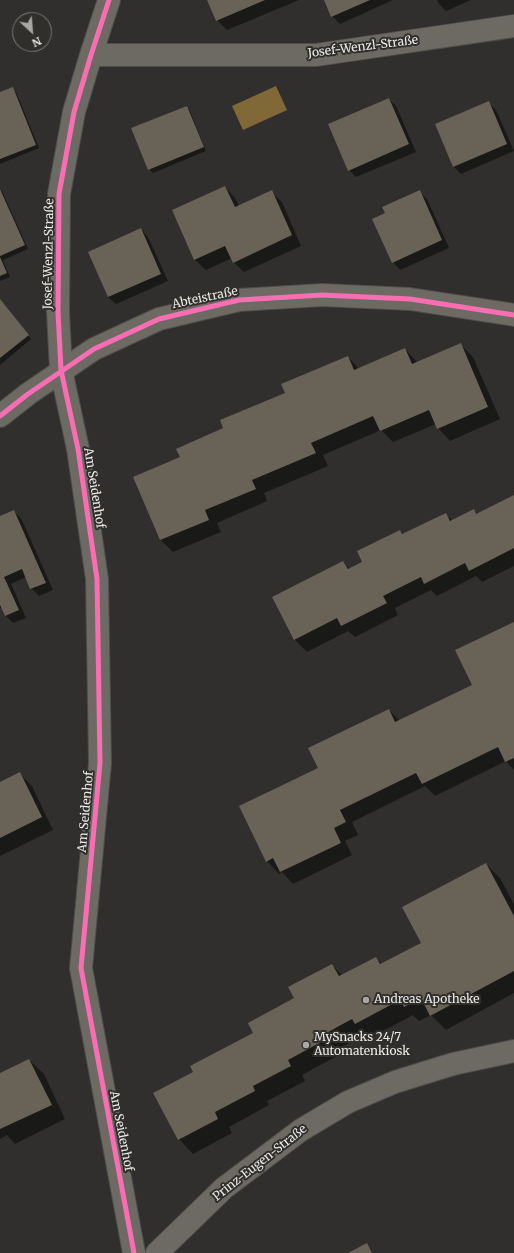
<!DOCTYPE html>
<html>
<head>
<meta charset="utf-8">
<style>
	body { margin:0 }
	#map { position:relative; width:514px; height:1253px; overflow:hidden; background:#302f2d; font-family:Merriweather,serif }
	canvas { display:block }
	.north { position:absolute; left:12px; top:12px; width:40px; height:40px; box-sizing:border-box; background:#312f2c; border:1px solid #7b7977; border-radius:50%; rotate:154deg; font-size:11px; font-weight:700; line-height:16px; text-align:center; color:#eae9e7 }
	.north::after { content:''; display:block; margin:auto; width:14px; height:18px; background:#a9a8a6; clip-path:polygon(50% 0,100% 100%,50% 72%,0 100%) }
</style>
</head>
<body>
<div id="map">
<canvas width="514" height="1253"></canvas>
<div class="north">N</div>
</div>
<script>
const c = document.querySelector('canvas').getContext('2d');
c.lineJoin = 'round';
function paint(path, color) {
  c.fillStyle = color;
  c.fill(path, 'evenodd');
}
function shape(rows) {
  const path = new Path2D();
  for (const r of rows) {
    path.moveTo(r[0], r[1]);
    for (let i = 2; i < r.length; i += 2) path.lineTo(r[i], r[i + 1]);
  }
  return path;
}
function stroke(path, color, width, dash) {
  c.strokeStyle = color;
  c.lineWidth = width;
  c.lineCap = dash ? 'butt' : 'round';
  c.setLineDash(dash || []);
  c.stroke(path);
}
function label(font, color, halo, rows, align = 'center') {
  c.font = font + ' Merriweather,serif';
  c.lineWidth = 4;
  c.setLineDash([]);
  c.textBaseline = 'middle';
  c.strokeStyle = halo;
  c.fillStyle = color;
  for (const [text, x, y, turn = 0] of rows) {
    c.save();
    c.translate(x, y);
    c.rotate((+turn || 0) * Math.PI / 180);
    c.textAlign = isNaN(turn) ? turn : align;
    if (halo) c.strokeText(text, 0, 0);
    c.fillText(text, 0, 0);
    c.restore();
  }
}
paint(shape([
	[276,86,287,110,243,130,232,106]
]), '#806937');
paint(shape([
	[208,0,299,0,227,30,217,20],
	[325,0,393,0,340,24,332,16],
	[437,0,471,0,446,11,439,4],
	[12,88,16,92,39,148,0,164,0,93],
	[389,99,396,106,416,152,356,177,349,170],
	[489,103,496,110,514,151,461,174,454,167],
	[187,107,190,111,206,151,153,173,149,169],
	[225,187,235,198,239,206,271,192,282,202,301,246,244,272,233,262,232,258,206,270,195,260,173,211],
	[0,189,2,191,28,249,3,260,10,277,0,281],
	[419,191,427,199,449,248,400,270,393,262,386,214],
	[141,229,148,237,168,281,116,304,108,297],
	[0,300,31,339,0,365],
	[460,344,473,357,500,419,450,441,438,428,436,424,393,442,381,430,323,455,328,466,264,493,267,501,217,523,221,532,173,552,161,540,135,478,181,458,224,429,348,357,359,369,405,349,418,363],
	[514,496,514,566,482,582,476,576,437,596,431,590,395,608,398,615,355,637,348,631,307,652,295,640,273,597,343,562,350,569,364,562,400,531,404,535,445,514,453,521,473,511,477,514],
	[13,511,21,518,53,590,39,596,31,588,26,577,11,584,26,618,13,623,6,616,2,607,0,608,0,517],
	[514,623,514,770,506,761,435,796,425,786,352,822,358,835,345,841,352,855,293,884,282,872,279,874,267,861,319,768,389,710,400,721,473,685],
	[20,774,32,786,53,830,0,856,0,783],
	[486,864,500,878,514,904,514,993,446,1030,431,1015,419,1021,413,1015,370,1038,366,1034,335,1051,337,1056,302,1075,305,1081,267,1101,269,1105,229,1127,232,1133,193,1154,179,1139,194,1073,255,1033,295,999,332,965,343,976,376,958,382,964,422,943],
	[29,1060,44,1074,65,1119,15,1144,7,1135,0,1139,0,1074]
]), '#0007');
paint(shape([
	[207,0,265,0,216,21],
	[324,0,370,0,331,17],
	[13,87,36,145,0,159,0,92],
	[389,98,409,144,348,171,328,124],
	[489,101,507,144,453,167,435,124],
	[187,106,204,147,148,170,131,128],
	[225,186,235,207,272,190,292,235,233,263,225,246,194,260,172,210],
	[0,189,25,245,0,256],
	[420,190,442,240,392,263,372,219,385,213,382,207],
	[141,228,161,274,108,297,88,252],
	[0,257,7,273,0,276],
	[0,299,29,335,0,358],
	[461,343,488,407,437,429,429,410,380,431,373,416,311,443,316,453,252,480,256,489,205,510,209,520,160,540,133,477,180,457,176,449,223,428,220,420,285,393,281,384,348,356,354,370,405,348,412,364],
	[514,495,514,548,469,571,465,563,424,584,421,577,383,596,387,603,341,626,337,618,294,640,272,597,343,561,348,569,362,562,357,551,400,530,402,534,446,513,450,521,474,509,476,514],
	[14,510,46,583,30,589,22,569,4,577,19,610,5,616,0,605,0,516],
	[514,622,514,758,505,762,498,747,422,784,416,773,340,810,346,822,334,828,341,843,280,872,273,858,266,862,239,806,318,768,308,748,389,709,395,722,472,685,455,650],
	[20,772,42,817,0,838,0,782],
	[486,863,514,916,514,971,430,1016,421,998,404,1007,400,1000,355,1024,352,1019,321,1036,323,1041,288,1060,291,1066,253,1086,255,1091,215,1112,218,1119,178,1140,153,1093,193,1072,190,1066,253,1033,248,1023,294,998,288,987,332,964,339,976,376,957,380,964,421,943,402,907],
	[29,1059,52,1105,0,1129,0,1073],
	[367,1243,372,1253,348,1253]
]), '#686257');
const minor = shape([
	[109,0,91,55,74,112,59,194,58,312,61,370,78,449,97,579,100,763,81,968,134,1253],
	[91,55,316,55,514,26],
	[0,416,28,394,94,349,159,319,239,300,322,295,410,299,514,315],
	[157,1253,224,1188,301,1130,348,1102,395,1082,453,1064,514,1051]
]);
stroke(minor, '#4d4d4c', 24);
stroke(minor, '#6d6a63', 22);
stroke(shape([
	[109,0,91,55,74,112,59,194,58,312,61,370,78,449,97,579,100,763,81,968,134,1253],
	[0,416,28,394,94,349,159,319,239,300,322,295,410,299,514,315]
]), '#f96db3', 5);
for (const [x, y, r, color] of [
	[366,1000,4,"#a9a8a6"],
	[306,1045,4,"#a9a8a6"]
]) {
  const dot = new Path2D();
  dot.arc(x, y, r, 0, 2 * Math.PI);
  c.fillStyle = color;
  c.fill(dot);
  stroke(dot, '#312f2c', 1.5);
}
label('12px', '#eae9e7', '#312f2c', [
	["Josef-Wenzl-Straße",363,47,-7],
	["Josef-Wenzl-Straße",49,254,-89],
	["Abteistraße",205,298,-12],
	["Am Seidenhof",94,488,81],
	["Am Seidenhof",86,812,-85],
	["Am Seidenhof",121,1131,79],
	["Prinz-Eugen-Straße",260,1163,-38]
]);
label('12px', '#eae9e7', '#312f2c', [
	["Andreas Apotheke",374,1000],
	["MySnacks 24/7",314,1038],
	["Automatenkiosk",314,1052]
], 'left');
</script>
</body>
</html>
